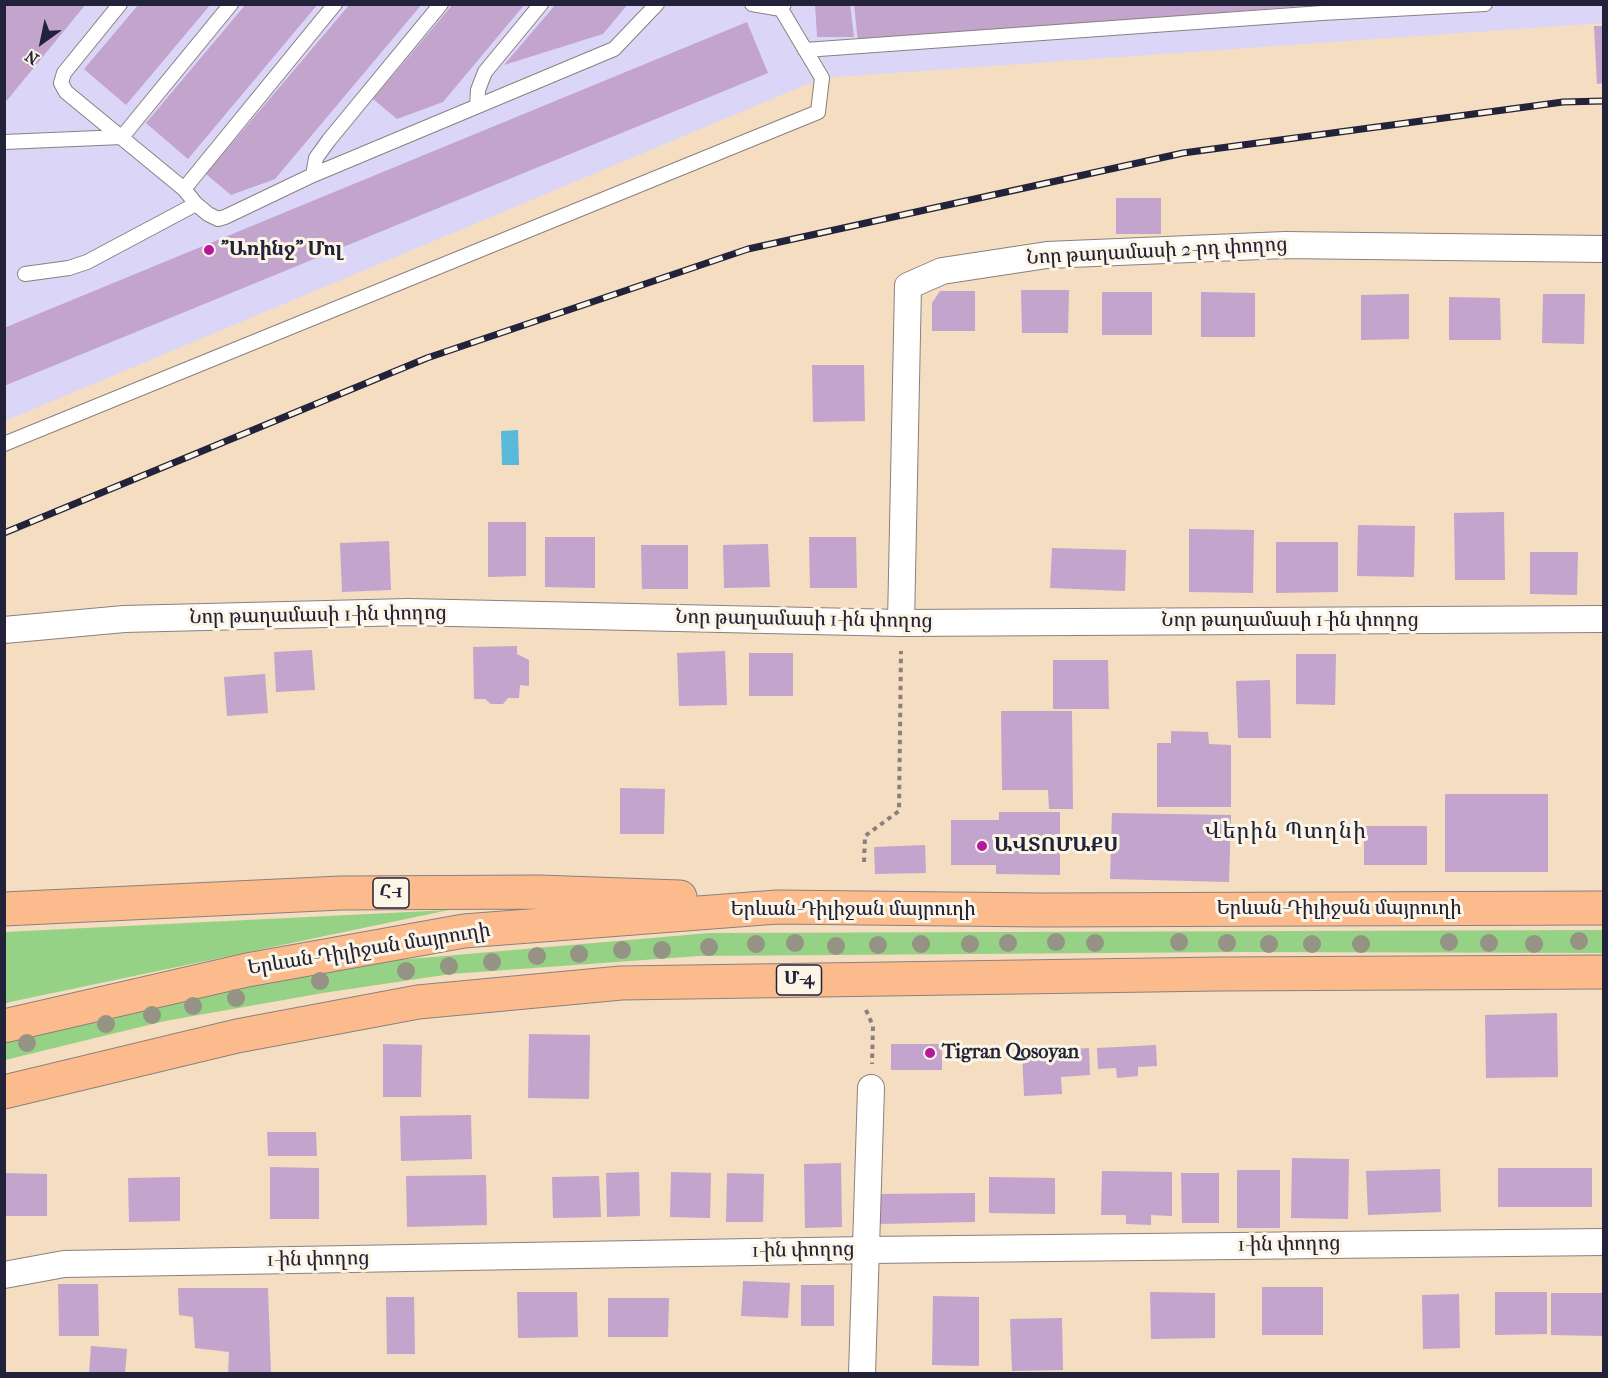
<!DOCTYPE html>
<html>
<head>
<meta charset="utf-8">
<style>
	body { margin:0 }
	#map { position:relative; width:1608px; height:1378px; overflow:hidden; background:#f4ddc1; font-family:"IM FELL French Canon",serif }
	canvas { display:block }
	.frame { position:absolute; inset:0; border:6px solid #22223b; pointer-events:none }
	.north { position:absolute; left:12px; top:12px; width:60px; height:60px; -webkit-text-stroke:4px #fcf5e5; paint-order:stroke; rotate:213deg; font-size:16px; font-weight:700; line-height:24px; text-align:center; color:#22223b }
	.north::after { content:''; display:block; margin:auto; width:21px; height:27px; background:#22223b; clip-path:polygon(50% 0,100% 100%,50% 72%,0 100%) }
</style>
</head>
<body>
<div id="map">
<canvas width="1608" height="1378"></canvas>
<div class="frame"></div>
<div class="north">N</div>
</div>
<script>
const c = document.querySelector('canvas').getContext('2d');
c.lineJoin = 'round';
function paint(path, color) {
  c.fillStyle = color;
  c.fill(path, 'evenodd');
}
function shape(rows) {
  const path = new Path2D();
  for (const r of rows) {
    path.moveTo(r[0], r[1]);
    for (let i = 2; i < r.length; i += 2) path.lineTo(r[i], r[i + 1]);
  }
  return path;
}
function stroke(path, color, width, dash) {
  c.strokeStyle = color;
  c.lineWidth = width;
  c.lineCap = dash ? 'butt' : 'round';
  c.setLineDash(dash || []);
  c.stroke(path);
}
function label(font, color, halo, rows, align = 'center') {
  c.font = font + ' "IM FELL French Canon","Noto Serif Armenian",serif';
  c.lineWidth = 6;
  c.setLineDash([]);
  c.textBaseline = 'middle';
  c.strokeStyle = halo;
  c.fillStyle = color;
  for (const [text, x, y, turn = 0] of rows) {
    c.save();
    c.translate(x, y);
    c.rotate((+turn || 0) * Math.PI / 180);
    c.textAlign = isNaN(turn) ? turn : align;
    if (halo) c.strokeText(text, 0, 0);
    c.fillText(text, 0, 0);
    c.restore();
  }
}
paint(shape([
	[5,5,1603,5,1603,23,822,78,5,421]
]), '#dbd6f7');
paint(shape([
	[449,910,10,1002,5,1004,5,932],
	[1603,930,1603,953,1244,952,699,956,451,974,323,993,165,1021,5,1060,5,1038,46,1026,363,963,709,933]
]), '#96d286');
paint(shape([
	[518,430,519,465,502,465,501,431]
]), '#5ab8d8');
paint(shape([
	[6,4,86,4,4,104,4,7],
	[139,4,211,4,126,105,84,69],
	[246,4,318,4,188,159,146,123],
	[350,4,422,4,275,179,231,195,206,174],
	[453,4,525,4,443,102,397,119,373,99],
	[556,4,628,4,603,34,504,65],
	[815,4,850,4,854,37,817,37],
	[854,4,1302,4,1302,6,858,42],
	[747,22,768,73,4,386,4,328],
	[1594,26,1604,26,1604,83,1597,84],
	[1116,198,1161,198,1161,234,1116,234],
	[1021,290,1069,290,1068,333,1022,333],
	[940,291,975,291,975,331,932,331,932,303],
	[1102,292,1152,292,1152,335,1102,335],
	[1201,292,1255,293,1255,337,1201,337],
	[1409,294,1409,339,1361,340,1361,295],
	[1543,294,1585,294,1584,344,1542,343],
	[1449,297,1500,298,1501,340,1449,340],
	[812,365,864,365,865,421,813,422],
	[1504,512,1505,580,1455,580,1454,513],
	[488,522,526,522,526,576,488,577],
	[1358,525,1415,526,1414,577,1357,576],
	[1189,529,1254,530,1253,593,1189,592],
	[545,537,595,537,595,588,545,587],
	[809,537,856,537,857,588,810,588],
	[389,541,391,590,342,592,340,543],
	[1276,542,1338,542,1338,592,1276,593],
	[768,544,770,587,724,588,723,545],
	[641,545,688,545,688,589,642,589],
	[1052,548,1126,550,1125,591,1050,588],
	[1530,552,1578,552,1577,595,1530,594],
	[517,646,517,654,529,660,529,686,520,685,519,698,508,698,503,704,491,704,485,699,474,699,473,647],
	[312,650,315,690,276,692,274,652],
	[725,651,727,705,679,706,677,653],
	[749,653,793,653,793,696,749,696],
	[1296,654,1336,654,1335,705,1296,704],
	[1053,660,1108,660,1109,709,1053,709],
	[265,674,268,713,227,716,224,677],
	[1270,680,1271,738,1238,738,1236,681],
	[1001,711,1072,711,1073,809,1049,809,1048,790,1002,790],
	[1171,731,1208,732,1209,744,1231,745,1231,807,1157,807,1157,743,1171,743],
	[620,788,665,789,664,834,620,834],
	[1445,794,1548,794,1548,872,1445,872],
	[999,812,1060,812,1060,875,996,874,996,865,951,865,951,820,999,820],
	[1112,813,1231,815,1229,882,1110,879],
	[1364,826,1427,826,1427,865,1364,865],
	[925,845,926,873,875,874,874,847],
	[1557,1013,1558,1077,1486,1078,1485,1015],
	[529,1034,590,1035,589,1099,528,1098],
	[383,1044,422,1045,421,1097,383,1097],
	[891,1044,942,1044,942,1070,891,1070],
	[1156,1045,1157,1066,1138,1067,1138,1076,1117,1078,1116,1068,1098,1069,1097,1048],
	[1089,1048,1090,1075,1061,1077,1062,1094,1024,1096,1022,1052],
	[471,1115,472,1159,401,1161,400,1116],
	[267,1132,316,1132,317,1156,268,1156],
	[1292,1158,1349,1159,1348,1219,1291,1218],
	[841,1163,842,1227,805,1228,804,1164],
	[270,1167,319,1168,319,1219,270,1219],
	[1498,1168,1592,1168,1592,1207,1498,1207],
	[1440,1169,1441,1212,1368,1215,1366,1171],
	[1237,1170,1280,1170,1280,1228,1237,1228],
	[1102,1171,1172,1172,1172,1216,1151,1215,1151,1225,1126,1224,1126,1215,1101,1215],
	[639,1172,640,1216,607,1217,606,1173],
	[671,1172,711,1173,710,1218,670,1217],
	[5,1173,47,1174,47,1216,5,1216],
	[727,1173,764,1174,763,1222,726,1222],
	[1181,1173,1219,1173,1219,1223,1182,1223],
	[486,1175,487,1225,407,1227,406,1176],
	[599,1176,601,1217,553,1218,552,1177],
	[180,1177,180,1221,129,1222,128,1178],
	[989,1177,1055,1178,1055,1214,989,1213],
	[975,1193,975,1222,879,1224,878,1194],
	[743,1281,790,1283,788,1318,741,1316],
	[58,1284,98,1284,99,1336,59,1336],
	[801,1285,834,1285,834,1326,801,1326],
	[1262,1287,1323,1287,1323,1335,1262,1335],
	[178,1288,268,1288,271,1374,228,1374,229,1352,195,1348,193,1317,179,1315],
	[517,1292,577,1292,578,1337,518,1338],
	[1150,1292,1215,1293,1215,1338,1151,1339],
	[1495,1292,1547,1292,1547,1334,1495,1335],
	[1551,1293,1602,1293,1603,1336,1551,1335],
	[1459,1294,1460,1348,1423,1349,1422,1295],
	[933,1296,979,1297,979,1366,932,1365],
	[386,1297,414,1297,415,1354,387,1354],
	[608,1298,669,1298,668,1337,608,1337],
	[1062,1318,1063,1370,1012,1371,1010,1319],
	[91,1346,127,1349,125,1374,89,1374]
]), '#c2a4cd');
const lane = shape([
	[120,4,64,73,61,83,66,92,184,189,196,204,208,214,218,219,225,217,313,175,614,49,657,4],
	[752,4,781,9],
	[805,50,1322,13,1485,4],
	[477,106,478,90,485,72,541,4],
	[4,142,122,137,231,4],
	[313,175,316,158,329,140,441,4],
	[184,189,335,4],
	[25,274,69,268,87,262,196,204],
	[4,444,818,112,822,78,781,9,784,4]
]);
const street = shape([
	[901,623,908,286,942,271,1047,255,1285,245,1604,249],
	[4,630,124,619,408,612,901,623,1604,619],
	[4,1275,64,1264,866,1250,1604,1242],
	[862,1374,871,1088]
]);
const highway = shape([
	[4,909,341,893,539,892,680,897],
	[4,1026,247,970,464,931,777,907,1041,910,1604,908],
	[4,1092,237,1036,418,1002,621,983,1219,974,1604,972]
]);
stroke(lane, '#8b807e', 16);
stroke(street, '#8b807e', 28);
stroke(highway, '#8b807e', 35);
stroke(shape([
	[864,862,865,836,899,811,901,651],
	[866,1010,873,1026,872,1064]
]), '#8b807e', 4, [4.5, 4.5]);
stroke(lane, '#fff', 14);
stroke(street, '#fff', 26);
stroke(highway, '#fbbb8c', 33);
const rail = shape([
	[4,533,427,358,748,249,1183,153,1563,102,1604,101]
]);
stroke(rail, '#22223b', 7);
stroke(rail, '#fcf5e5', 4.5, [14]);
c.fillStyle = '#949384';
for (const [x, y] of [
	[1579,941],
	[1056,942],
	[1179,942],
	[1449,942],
	[795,943],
	[1008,943],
	[1095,943],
	[1227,943],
	[1489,943],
	[756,944],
	[921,944],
	[970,944],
	[1269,944],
	[1312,944],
	[1361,944],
	[1534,944],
	[878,945],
	[836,946],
	[709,947],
	[622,950],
	[662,950],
	[579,954],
	[537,956],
	[492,962],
	[449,966],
	[406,971],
	[320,981],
	[236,998],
	[193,1006],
	[152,1015],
	[106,1024],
	[27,1043]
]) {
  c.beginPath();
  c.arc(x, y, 9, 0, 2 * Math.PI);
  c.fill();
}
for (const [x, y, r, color] of [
	[209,250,6,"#b5179e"],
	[982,846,6,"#b5179e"],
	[930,1053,6,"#b5179e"]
]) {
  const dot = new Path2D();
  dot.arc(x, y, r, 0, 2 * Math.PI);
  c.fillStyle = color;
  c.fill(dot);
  stroke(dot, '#fcf5e5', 2);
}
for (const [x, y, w] of [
	[391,893,36],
	[799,980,45]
]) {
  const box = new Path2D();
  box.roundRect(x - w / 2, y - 15, w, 30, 4.5);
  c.fillStyle = '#fcf5e5';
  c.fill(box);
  stroke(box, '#22223b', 1.5);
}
label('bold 18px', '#22223b', null, [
	["Հ-1",391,893],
	["Մ-4",799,980]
]);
label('bold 20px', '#22223b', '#fcf5e5', [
	["\"Առինջ\" Մոլ",221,250],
	["ԱՎՏՈՄԱՔՍ",994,846],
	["Tigran Qosoyan",942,1053]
], 'left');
label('20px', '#22223b', '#fcf5e5', [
	["Նոր թաղամասի 2-րդ փողոց",1157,252,-3],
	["Նոր թաղամասի 1-ին փողոց",318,616,-1],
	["Նոր թաղամասի 1-ին փողոց",804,620,1],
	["Նոր թաղամասի 1-ին փողոց",1290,621],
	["Երևան-Դիլիջան մայրուղի",1339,909],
	["Երևան-Դիլիջան մայրուղի",853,910],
	["Երևան-Դիլիջան մայրուղի",369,950,-9],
	["1-ին փողոց",1289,1245,-1],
	["1-ին փողոց",803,1251,-1],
	["1-ին փողոց",318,1260,-1]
]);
c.letterSpacing = '1.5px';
label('22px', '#22223b', '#fcf5e5', [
	["Վերին Պտղնի",1286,833]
]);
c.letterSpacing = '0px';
</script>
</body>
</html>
